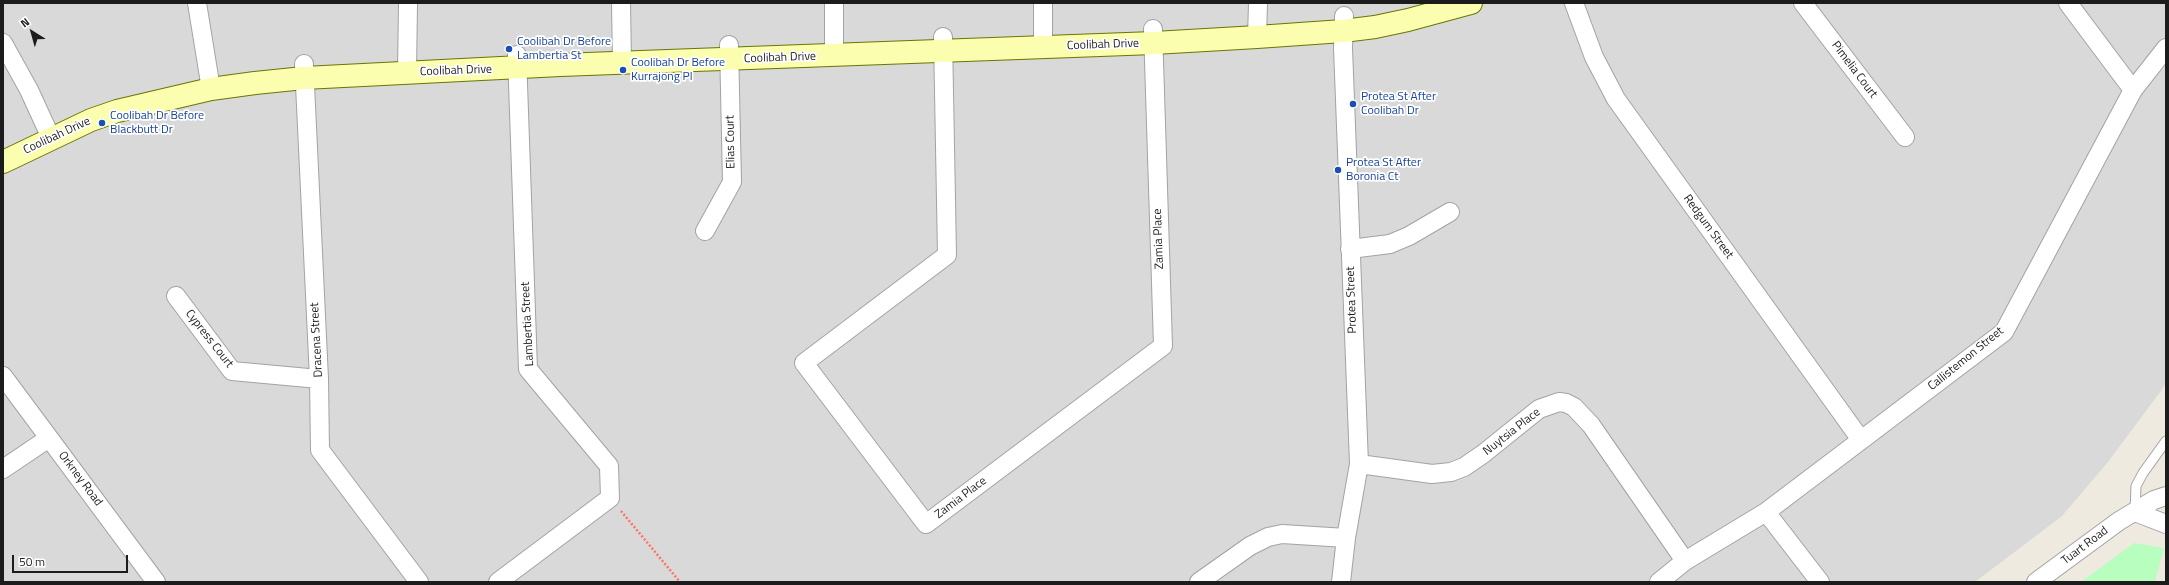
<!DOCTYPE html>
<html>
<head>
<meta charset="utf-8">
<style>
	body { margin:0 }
	#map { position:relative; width:2169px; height:585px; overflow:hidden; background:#eeeae0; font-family:"Titillium Web",sans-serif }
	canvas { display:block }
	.frame { position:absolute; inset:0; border:4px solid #1c1c1c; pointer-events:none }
	.north { position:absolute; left:12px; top:12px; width:40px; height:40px; -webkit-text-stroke:3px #fff; paint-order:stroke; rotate:323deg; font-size:11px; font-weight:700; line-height:16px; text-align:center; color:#1c1c1c }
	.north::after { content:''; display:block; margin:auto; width:14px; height:18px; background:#1c1c1c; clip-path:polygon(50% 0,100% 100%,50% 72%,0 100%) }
	.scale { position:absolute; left:12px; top:555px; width:116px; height:18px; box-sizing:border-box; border:2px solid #1c1c1c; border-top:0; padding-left:5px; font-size:12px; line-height:14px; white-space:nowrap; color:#1c1c1c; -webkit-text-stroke:3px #fff; paint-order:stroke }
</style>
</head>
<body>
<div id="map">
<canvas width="2169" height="585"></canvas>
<div class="frame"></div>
<div class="north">N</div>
<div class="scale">50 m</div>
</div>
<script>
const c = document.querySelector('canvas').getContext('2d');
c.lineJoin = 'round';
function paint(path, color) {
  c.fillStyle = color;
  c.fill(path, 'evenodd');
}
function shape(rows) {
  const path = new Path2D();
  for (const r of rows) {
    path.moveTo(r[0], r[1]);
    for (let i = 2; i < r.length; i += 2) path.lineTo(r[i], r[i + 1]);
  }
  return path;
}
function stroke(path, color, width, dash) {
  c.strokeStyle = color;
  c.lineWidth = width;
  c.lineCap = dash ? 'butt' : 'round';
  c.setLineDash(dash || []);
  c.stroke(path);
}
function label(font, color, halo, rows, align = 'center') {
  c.font = font + ' "Titillium Web",sans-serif';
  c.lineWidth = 3.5;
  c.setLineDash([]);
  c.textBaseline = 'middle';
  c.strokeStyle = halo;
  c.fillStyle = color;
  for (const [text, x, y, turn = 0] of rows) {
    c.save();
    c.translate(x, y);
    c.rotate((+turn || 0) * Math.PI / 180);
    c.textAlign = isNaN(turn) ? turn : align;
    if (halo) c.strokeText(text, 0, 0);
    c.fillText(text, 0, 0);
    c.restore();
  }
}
paint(shape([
	[3,3,2166,3,2166,384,2108,462,2062,516,1975,582,3,582]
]), '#dad9d9');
paint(shape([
	[2134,543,2164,548,2155,582,2081,582]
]), '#b8febe');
const lane = shape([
	[2135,512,2136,486,2143,473,2166,441]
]);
const street = shape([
	[197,3,211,89],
	[621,3,622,63],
	[834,3,834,56],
	[1043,3,1043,48],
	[1574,3,1594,57,1616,99,1861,440],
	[1803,3,1905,137],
	[943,37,947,255,804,363,926,524,1163,346,1153,29],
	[1257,37,1258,3],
	[3,43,29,90,51,138],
	[304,64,319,379,320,450,419,582],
	[407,73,408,3],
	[2133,90,2166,48],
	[705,231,732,182,729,45],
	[1350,249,1390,244,1409,236,1450,212],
	[176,296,232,371,319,379],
	[3,376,156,582],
	[1359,464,1432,474,1451,472,1464,467,1483,454,1539,409,1559,402,1566,403,1574,407,1591,425,1685,561],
	[3,469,49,438],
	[1766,512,1820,582],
	[2135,512,2166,524],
	[498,582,610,498,609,466,528,369,517,55],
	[1199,582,1250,546,1268,537,1282,534,1346,538],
	[1341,582,1346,538,1359,464,1343,48,1344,16],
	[1659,582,1685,561,1766,512,2004,332,2133,90,2068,3],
	[2036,582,2119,521,2154,500,2166,496]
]);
const secondary = shape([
	[3,162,91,120,117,111,211,89,255,83,304,78,560,65,1154,43,1257,37,1343,31,1375,27,1408,20,1471,3]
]);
stroke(lane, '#a3a3a3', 11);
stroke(street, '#a3a3a3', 20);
stroke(secondary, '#687600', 24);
stroke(shape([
	[621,511,680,582]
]), '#ff7261', 2.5, [2, 2]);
stroke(lane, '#fff', 9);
stroke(street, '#fff', 18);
stroke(secondary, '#fafeae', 22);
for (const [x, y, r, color] of [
	[509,49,4,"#1a4fb4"],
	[623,70,4,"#1a4fb4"],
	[1353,104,4,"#1a4fb4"],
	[102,123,4,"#1a4fb4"],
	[1338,170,4,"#1a4fb4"]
]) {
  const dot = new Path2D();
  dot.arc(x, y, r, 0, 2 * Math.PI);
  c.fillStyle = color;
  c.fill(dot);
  stroke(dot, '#fff', 1.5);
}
label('12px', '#164399', '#fff', [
	["Coolibah Dr Before",517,42],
	["Lambertia St",517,56],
	["Coolibah Dr Before",631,63],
	["Kurrajong Pl",631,77],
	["Protea St After",1361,97],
	["Coolibah Dr",1361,111],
	["Coolibah Dr Before",110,116],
	["Blackbutt Dr",110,130],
	["Protea St After",1346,163],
	["Boronia Ct",1346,177]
], 'left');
label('12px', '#1c1c1c', '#fff', [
	["Coolibah Drive",1103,45,-2],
	["Coolibah Drive",780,58,-2],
	["Pimelia Court",1854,70,53],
	["Coolibah Drive",456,71,-2],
	["Coolibah Drive",57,136,-25],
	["Elias Court",731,142,-91],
	["Redgum Street",1708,227,54],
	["Zamia Place",1159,239,-92],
	["Protea Street",1352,300,-92],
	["Lambertia Street",528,324,-93],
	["Cypress Court",209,339,52],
	["Dracena Street",317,340,-93],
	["Callistemon Street",1966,359,-39],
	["Nuytsia Place",1512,432,-38],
	["Orkney Road",80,479,53],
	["Zamia Place",961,498,-37],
	["Tuart Road",2085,546,-37]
]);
</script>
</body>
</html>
